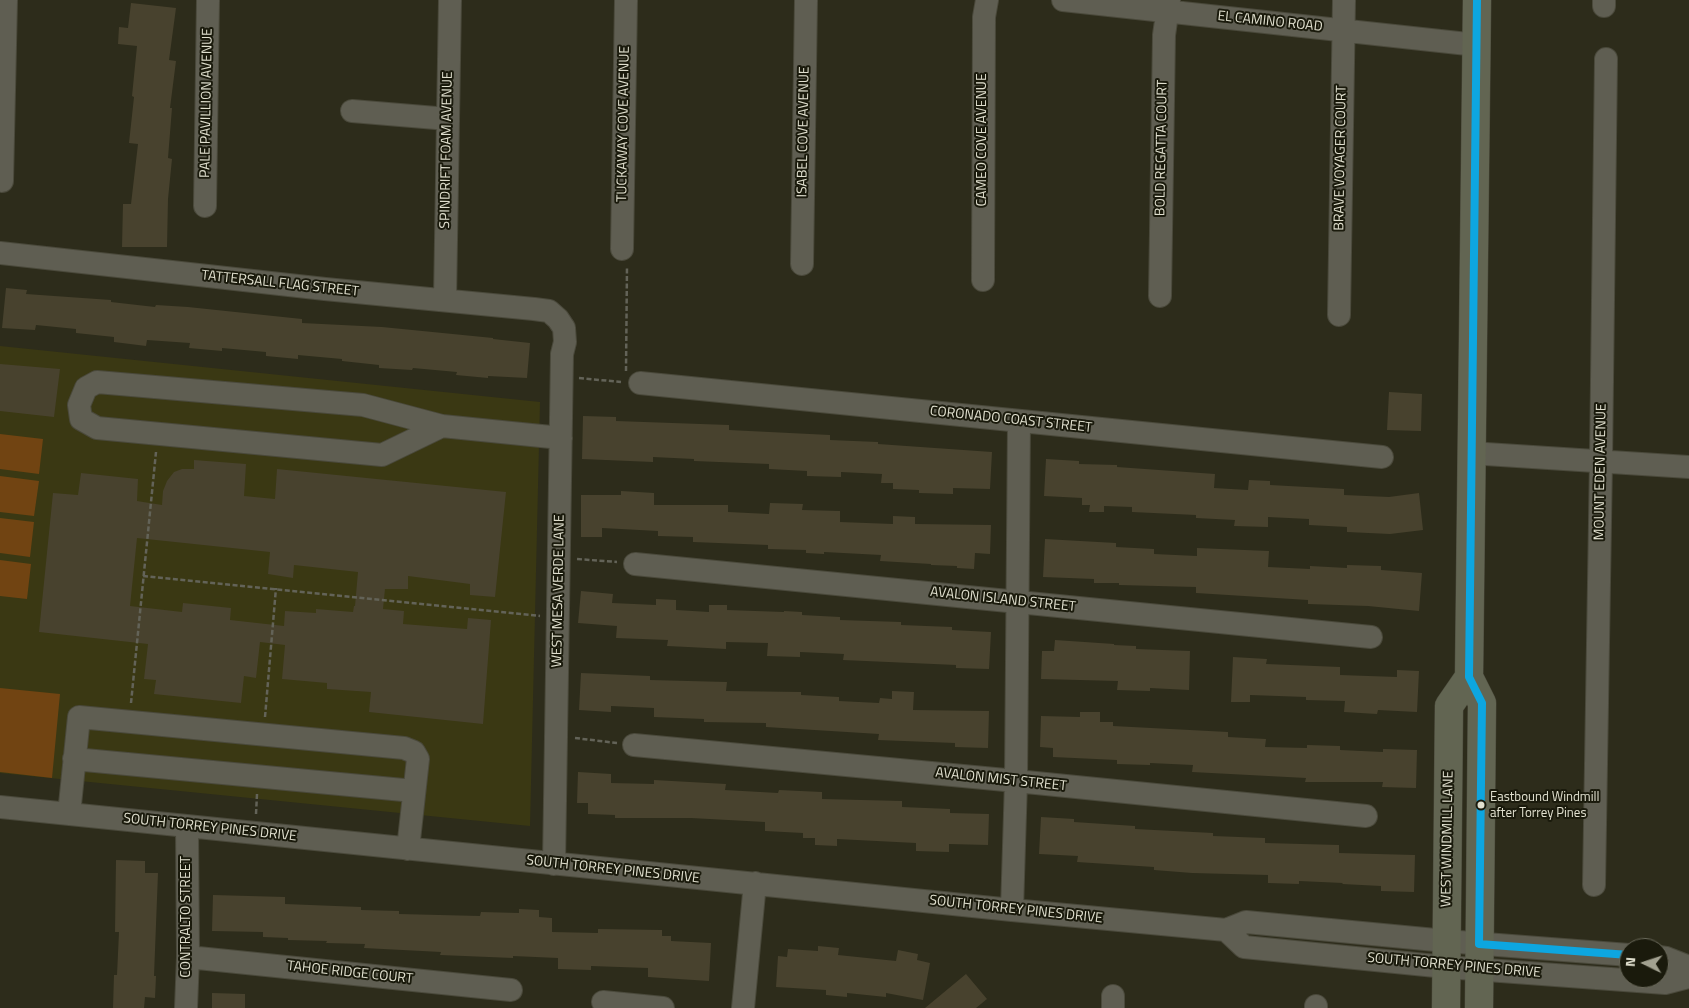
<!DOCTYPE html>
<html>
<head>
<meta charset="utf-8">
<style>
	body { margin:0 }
	#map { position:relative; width:1689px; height:1008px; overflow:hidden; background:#2d2c1b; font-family:"Titillium Web",sans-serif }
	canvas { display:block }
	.north { position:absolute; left:1619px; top:938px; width:50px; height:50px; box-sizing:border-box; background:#1a1a0c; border:1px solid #6a695a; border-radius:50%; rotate:274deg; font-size:14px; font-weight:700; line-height:20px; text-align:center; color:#e1e0cf }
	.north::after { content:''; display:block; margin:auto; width:18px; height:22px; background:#a2a190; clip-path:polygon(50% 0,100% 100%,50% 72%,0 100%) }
</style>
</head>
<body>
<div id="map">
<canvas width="1689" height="1008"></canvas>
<div class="north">N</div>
</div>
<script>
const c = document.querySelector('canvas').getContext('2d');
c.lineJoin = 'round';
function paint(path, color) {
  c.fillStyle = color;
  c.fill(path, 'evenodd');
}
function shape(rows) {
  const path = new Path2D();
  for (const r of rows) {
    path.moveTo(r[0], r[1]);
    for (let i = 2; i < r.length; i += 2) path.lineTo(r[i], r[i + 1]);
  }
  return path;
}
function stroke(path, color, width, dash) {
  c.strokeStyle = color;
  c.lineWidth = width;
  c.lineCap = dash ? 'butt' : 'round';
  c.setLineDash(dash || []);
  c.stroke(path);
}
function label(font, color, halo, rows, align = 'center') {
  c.font = font + ' "Titillium Web",sans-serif';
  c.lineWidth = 4;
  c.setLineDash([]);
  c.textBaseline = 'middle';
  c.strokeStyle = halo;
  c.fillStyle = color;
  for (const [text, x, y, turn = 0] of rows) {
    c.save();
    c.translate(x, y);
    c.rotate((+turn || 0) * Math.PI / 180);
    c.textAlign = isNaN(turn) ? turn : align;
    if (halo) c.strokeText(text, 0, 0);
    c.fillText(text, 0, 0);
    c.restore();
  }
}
paint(shape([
	[0,346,540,402,530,826,0,773]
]), '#3a3813');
paint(shape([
	[0,434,43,439,39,474,0,469],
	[0,476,39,481,34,516,0,512],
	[0,518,34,522,30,557,0,553],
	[0,560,31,564,27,599,0,596],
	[0,688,60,694,52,778,0,772]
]), '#714412');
paint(shape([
	[131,3,176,8,169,60,176,61,170,108,172,108,168,158,172,159,168,199,167,247,122,247,123,204,131,204,138,144,129,143,134,97,132,96,137,46,118,44,119,27,128,28],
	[6,288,27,290,26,294,111,300,111,302,155,307,156,305,188,307,302,319,302,323,382,327,493,338,493,339,530,343,527,378,488,376,488,378,456,375,457,372,413,368,412,370,379,368,379,365,342,361,342,359,298,355,298,359,266,356,266,352,222,348,222,351,189,348,190,343,147,340,146,346,114,342,114,337,76,333,76,329,36,325,35,330,2,328],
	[0,364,60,369,54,417,0,411],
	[1389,392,1422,394,1421,431,1387,430],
	[583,416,616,417,616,421,729,425,729,430,830,435,830,440,878,442,878,444,992,452,990,489,953,488,953,494,919,493,919,490,893,489,893,483,881,483,882,474,841,472,841,477,807,476,807,471,769,469,769,464,694,461,694,459,653,457,653,462,582,459],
	[1046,459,1079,461,1079,464,1117,465,1117,467,1215,474,1214,488,1248,490,1249,480,1270,481,1270,485,1344,489,1344,495,1389,497,1419,493,1423,530,1390,534,1347,532,1347,527,1309,525,1309,519,1268,517,1268,527,1234,526,1235,520,1196,518,1196,515,1132,512,1132,507,1104,506,1104,512,1089,512,1090,505,1082,505,1082,498,1044,496],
	[194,460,246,464,244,496,275,499,277,469,506,492,495,597,470,595,470,584,408,576,408,589,385,589,383,609,404,611,403,624,467,629,468,618,491,620,483,724,369,712,371,692,327,689,327,683,282,679,285,645,260,642,256,678,244,676,241,703,154,694,156,680,144,679,148,644,39,632,53,493,78,495,81,473,138,479,137,501,162,505,163,491,167,481,174,472,182,469,194,469],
	[137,538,270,552,268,574,293,578,294,565,358,572,355,606,354,606,353,612,316,609,316,613,285,611,284,626,230,620,231,608,183,603,182,612,130,606],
	[621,491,654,493,654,505,728,505,728,512,769,514,770,503,803,504,802,510,840,511,840,522,893,524,893,516,915,517,915,524,991,525,990,554,975,553,974,569,957,568,957,566,931,565,931,564,880,561,881,555,824,552,824,554,806,553,806,550,768,549,768,545,693,542,693,537,658,536,658,531,602,528,602,537,581,537,581,495,621,495],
	[1045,539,1116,543,1116,547,1154,549,1154,554,1197,556,1197,548,1269,551,1268,567,1310,569,1310,566,1347,568,1347,565,1381,566,1381,570,1422,573,1419,611,1368,606,1308,604,1308,600,1196,593,1196,587,1119,585,1119,583,1094,583,1094,579,1043,577],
	[581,591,613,594,612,603,656,605,656,599,676,600,676,610,709,612,709,605,727,605,727,610,784,612,784,611,802,612,802,615,840,617,840,620,901,622,901,625,952,627,952,630,991,632,989,669,956,668,956,665,843,660,844,654,800,652,800,657,767,656,768,643,726,642,726,649,688,647,667,646,668,640,616,638,617,626,578,623],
	[1055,640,1114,644,1114,645,1136,646,1136,649,1190,651,1189,690,1150,688,1150,691,1117,690,1118,681,1041,679,1042,651,1054,651],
	[1233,657,1267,659,1266,664,1340,667,1340,675,1397,677,1397,670,1419,671,1417,712,1378,710,1377,714,1344,712,1345,701,1306,700,1306,697,1250,695,1250,702,1231,702],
	[581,673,650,676,650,680,727,682,726,691,801,692,801,695,839,697,839,701,879,703,880,698,892,699,892,691,914,692,913,710,989,711,988,748,955,747,955,743,878,740,879,734,766,727,766,723,704,722,704,719,654,717,654,708,611,706,611,712,579,710],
	[1080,712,1100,712,1100,722,1113,722,1113,726,1228,732,1228,737,1266,739,1265,747,1307,748,1307,745,1340,746,1340,750,1383,752,1383,749,1417,750,1416,788,1382,787,1383,782,1305,782,1306,778,1192,772,1193,765,1150,763,1150,765,1117,764,1117,760,1053,757,1053,748,1040,747,1041,716,1080,717],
	[578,772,611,774,611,783,654,784,654,780,726,784,725,790,778,793,779,790,822,792,822,799,902,801,902,807,950,809,950,813,989,814,988,845,949,844,949,852,916,851,916,843,837,839,837,846,815,845,815,838,803,838,803,833,765,831,765,822,691,818,615,818,615,815,588,814,588,803,577,803],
	[1041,817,1074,819,1074,822,1135,826,1135,829,1213,833,1213,836,1265,838,1265,843,1339,845,1339,853,1415,855,1414,892,1381,891,1381,886,1342,884,1343,883,1299,881,1299,884,1268,883,1268,875,1192,873,1154,870,1154,867,1077,862,1078,856,1039,854],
	[116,860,145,861,145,873,158,873,154,976,156,976,155,998,145,997,144,1008,113,1008,114,975,117,975,119,932,115,932],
	[213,895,285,897,285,904,361,907,361,910,399,911,399,914,480,916,481,912,519,913,519,909,539,910,539,917,552,918,552,932,598,933,598,929,662,930,662,936,671,936,671,941,711,943,709,981,648,977,648,968,591,966,591,970,558,969,558,958,513,956,513,958,440,955,441,952,364,948,365,944,326,943,327,941,288,940,288,938,263,937,263,932,212,931],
	[818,946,839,948,838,955,896,961,898,950,918,954,917,960,930,963,923,1000,886,993,886,997,847,993,847,997,826,995,826,990,776,987,778,956,787,957,788,949,818,951],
	[966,974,987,999,976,1008,925,1008],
	[212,993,245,994,245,1008,212,1008]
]), '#48422e');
const minor = shape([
	[1063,0,1477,45],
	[1604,6,1604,0],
	[352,111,448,119],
	[2,181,6,0],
	[205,206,208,0],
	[622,249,626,0],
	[0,253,325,289,534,309,549,311,558,319,564,328,565,342,562,354,554,864],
	[802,264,806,0],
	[983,280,984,17,987,0],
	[1160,296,1164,35,1169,0],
	[445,300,450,0],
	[1339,315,1344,0],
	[640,383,1382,457],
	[442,426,382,455,97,428,81,419,79,405,86,388,97,382,363,405,442,426,561,438],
	[1470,453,1689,467],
	[635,564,1371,637],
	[634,745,1016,781,1366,816],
	[74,759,414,791],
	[0,807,1012,910,1226,930,1246,922,1446,941,1629,955],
	[69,814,79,717,404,748,414,752,418,759,408,849],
	[1594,885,1601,461,1606,59],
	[1012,910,1016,781,1019,421],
	[1226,930,1244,947,1446,967,1665,983,1689,977],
	[188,957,511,990],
	[1659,957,1666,958,1689,967],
	[603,1002,663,1008],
	[186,1008,188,957,187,826],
	[743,1008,755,883],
	[1113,1008,1113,996],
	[1316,1008,1316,1006]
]);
const major = shape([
	[1477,0,1469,677,1482,703,1479,1008],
	[1446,1008,1449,706,1469,677]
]);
stroke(minor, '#4a493b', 24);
stroke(major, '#4a493b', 29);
stroke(shape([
	[626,371,627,266],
	[579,378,621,382],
	[577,559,617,562],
	[143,576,540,616],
	[131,703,156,452],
	[265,717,276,588],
	[575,738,617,743],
	[256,814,257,794]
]), '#636358', 2.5, [5, 2.5]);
stroke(minor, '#5f5e52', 22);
stroke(major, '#626552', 28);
stroke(shape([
	[1477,0,1469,677,1482,703,1479,944,1629,955]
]), '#0da6e0', 8);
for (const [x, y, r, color] of [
	[1481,805,4.5,"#e1e0cf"]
]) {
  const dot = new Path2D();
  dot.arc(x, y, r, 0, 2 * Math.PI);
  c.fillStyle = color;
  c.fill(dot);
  stroke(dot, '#1a1a0c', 2);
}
label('13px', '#e1e0cf', '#1a1a0c', [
	["Eastbound Windmill",1490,798],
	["after Torrey Pines",1490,814]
], 'left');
label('14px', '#e1e0cf', '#1a1a0c', [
	["EL CAMINO ROAD",1270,22,6],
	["PALE PAVILLION AVENUE",207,103,-89],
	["TUCKAWAY COVE AVENUE",624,124,-89],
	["ISABEL COVE AVENUE",804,132,-89],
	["CAMEO COVE AVENUE",983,140,-90],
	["BOLD REGATTA COURT",1162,148,-89],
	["SPINDRIFT FOAM AVENUE",447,150,-89],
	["BRAVE VOYAGER COURT",1341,158,-89],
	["TATTERSALL FLAG STREET",280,284,6],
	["CORONADO COAST STREET",1011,420,6],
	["MOUNT EDEN AVENUE",1601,472,-89],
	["WEST MESA VERDE LANE",559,591,-89],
	["AVALON ISLAND STREET",1003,600,6],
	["AVALON MIST STREET",1001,780,6],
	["SOUTH TORREY PINES DRIVE",210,828,6],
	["WEST WINDMILL LANE",1448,839,-89],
	["SOUTH TORREY PINES DRIVE",613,870,6],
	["SOUTH TORREY PINES DRIVE",1016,910,6],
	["CONTRALTO STREET",187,917,-90],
	["SOUTH TORREY PINES DRIVE",1454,966,5],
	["TAHOE RIDGE COURT",350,973,6]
]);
</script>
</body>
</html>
